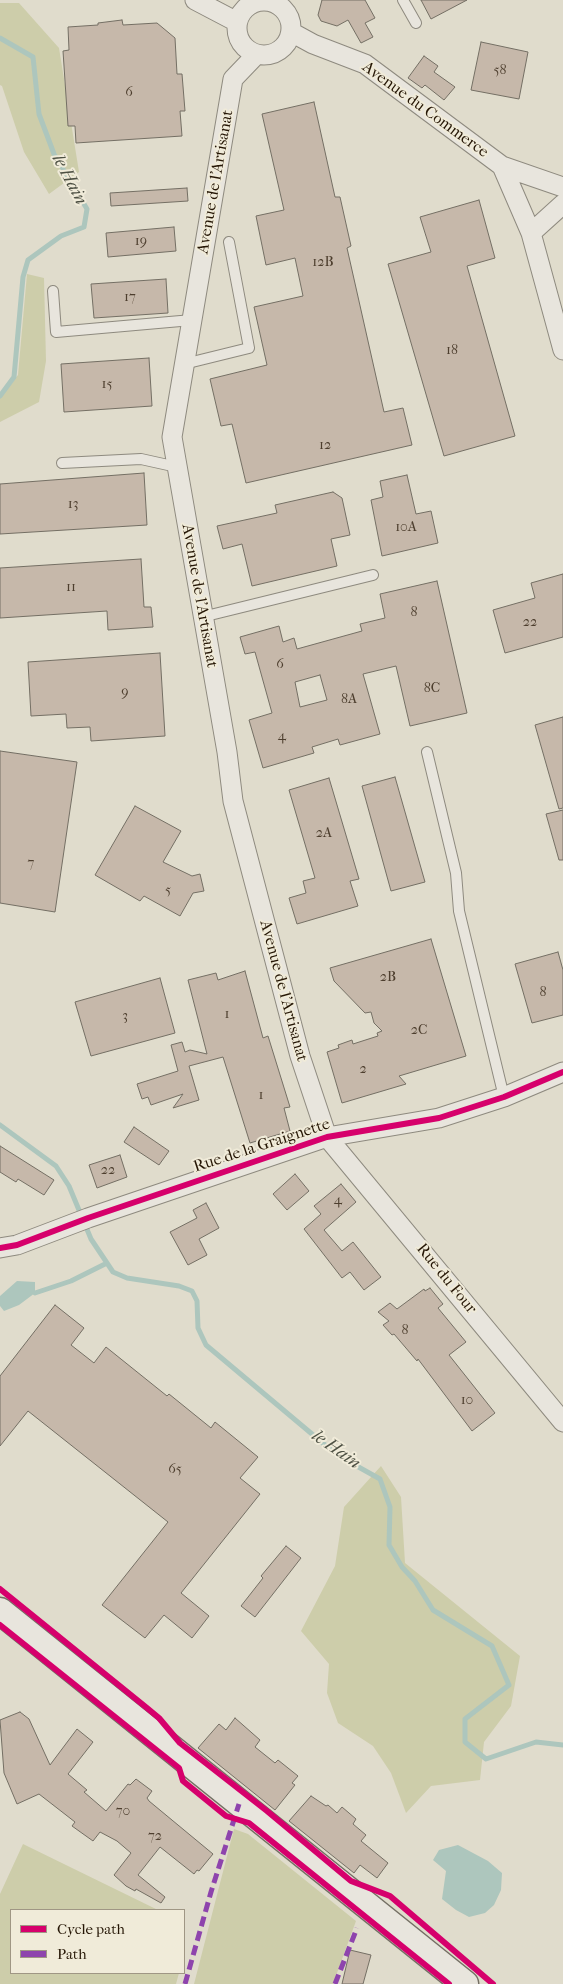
<!DOCTYPE html>
<html>
<head>
<meta charset="utf-8">
<style>
	body { margin:0 }
	#map { position:relative; width:563px; height:1984px; overflow:hidden; background:#e0dccc; font-family:"IM FELL French Canon",serif }
	canvas { display:block }
	.legend { position:absolute; left:10px; top:1909px; width:175px; height:65px; box-sizing:border-box; background:#f0ebd9; border:1px solid #9f9684; margin:0; padding:6px 9px; list-style:none; font-size:15px; color:#251605 }
	.legend li { display:flex; align-items:center; gap:10px; height:25px }
	.legend b { width:25px; border:1px solid #9f9684 }
</style>
</head>
<body>
<div id="map">
<canvas width="563" height="1984"></canvas>
<ul class="legend">
<li><b style="height:6px;background:#d6006c"></b>Cycle path</li>
<li><b style="height:6px;background:#8e44ad"></b>Path</li>
</ul>
</div>
<script>
const c = document.querySelector('canvas').getContext('2d');
c.lineJoin = 'round';
function paint(path, color) {
  c.fillStyle = color;
  c.fill(path, 'evenodd');
}
function shape(rows) {
  const path = new Path2D();
  for (const r of rows) {
    if (r.length === 3) {
      path.moveTo(r[0] + r[2], r[1]);
      path.arc(r[0], r[1], r[2], 0, 2 * Math.PI);
      continue;
    }
    path.moveTo(r[0], r[1]);
    for (let i = 2; i < r.length; i += 2) path.lineTo(r[i], r[i + 1]);
  }
  return path;
}
function stroke(path, color, width, dash) {
  c.strokeStyle = color;
  c.lineWidth = width;
  c.lineCap = dash ? 'butt' : 'round';
  c.setLineDash(dash || []);
  c.stroke(path);
}
function label(font, color, halo, rows, align = 'center') {
  c.font = font + ' "IM FELL French Canon",serif';
  c.lineWidth = 4;
  c.setLineDash([]);
  c.textBaseline = 'middle';
  c.strokeStyle = halo;
  c.fillStyle = color;
  for (const [text, x, y, turn = 0] of rows) {
    c.save();
    c.translate(x, y);
    c.rotate((+turn || 0) * Math.PI / 180);
    c.textAlign = isNaN(turn) ? turn : align;
    if (halo) c.strokeText(text, 0, 0);
    c.fillText(text, 0, 0);
    c.restore();
  }
}
paint(shape([
	[0,3,19,3,59,48,79,172,49,194,24,152,2,86,0,85],
	[27,274,44,278,46,361,39,402,0,422,0,396,18,375],
	[381,1466,401,1497,405,1563,520,1656,511,1706,484,1742,480,1780,431,1786,406,1813,391,1773,373,1746,338,1723,327,1693,329,1664,301,1631,335,1566,344,1507],
	[234,1829,248,1834,356,1921,333,1984,194,1984],
	[23,1844,158,1910,11,1910,11,1973,179,1973,176,1984,0,1984,0,1894]
]), '#cdcdaa');
paint(shape([
	[17,1281,35,1282,35,1293,19,1305,4,1311,0,1306,0,1296],
	[458,1845,488,1861,502,1873,501,1890,494,1905,485,1913,469,1917,456,1910,442,1899,446,1871,433,1860,439,1850]
]), '#adc6bd');
stroke(shape([
	[0,38,33,57,39,114,54,154,87,209,84,227,61,236,28,260,23,277,14,377,0,396],
	[0,1125,56,1166,69,1186,91,1239,113,1272,127,1278,179,1286,192,1291,197,1301,198,1328,206,1345,337,1455,380,1479,390,1507,389,1545,402,1567,415,1581,433,1610,492,1646,509,1685,465,1719,465,1742,486,1759,536,1742,563,1745],
	[35,1293,71,1281,107,1263]
]), '#adc6bd', 5);
const building = shape([
	[322,0,365,0,375,18,365,23,373,37,361,43,348,20,337,26,321,21,318,15,322,0],
	[421,0,467,0,431,19,421,0],
	[122,20,123,25,157,23,175,38,177,74,182,74,185,111,180,111,182,136,76,143,75,126,68,126,63,51,69,50,68,27,98,25,98,23,122,20],
	[481,42,528,52,519,99,471,90,481,42],
	[424,56,438,66,434,72,455,87,444,100,425,85,422,88,408,78,424,56],
	[314,102,335,197,340,197,351,246,347,248,384,412,403,408,412,445,246,483,232,424,221,426,210,379,267,365,254,307,303,296,295,258,266,265,256,216,284,210,262,114,314,102],
	[187,188,188,201,111,206,110,193,187,188],
	[479,200,495,258,467,266,515,436,444,456,388,264,431,252,420,217,479,200],
	[174,227,176,251,108,257,106,233,174,227],
	[166,279,168,313,94,318,91,284,166,279],
	[149,358,152,406,64,412,61,364,149,358],
	[144,473,147,525,0,534,0,484,144,473],
	[407,475,416,514,431,511,438,543,382,556,371,500,383,497,380,481,407,475],
	[333,492,342,498,350,535,331,539,337,566,252,586,242,544,223,549,217,526,277,513,275,505,333,492],
	[141,559,144,607,151,607,153,627,108,630,107,611,0,618,0,568,141,559],
	[563,574,563,637,505,653,493,610,535,598,531,583,563,574],
	[437,581,467,713,410,726,396,666,363,674,380,734,340,745,338,739,312,747,314,753,263,768,249,720,272,713,255,652,245,654,240,637,279,626,283,642,294,638,297,649,362,631,360,624,385,618,380,594,437,581],
	[320,675,327,700,300,707,295,682,320,675],
	[160,653,165,736,91,741,90,727,67,728,66,714,31,716,28,662,160,653],
	[563,717,563,808,559,809,535,725,563,717],
	[0,751,77,762,55,912,0,903,0,751],
	[395,777,425,882,391,891,362,786,395,777],
	[329,778,359,879,350,881,358,906,297,924,289,898,306,893,303,881,315,878,289,790,329,778],
	[135,806,181,831,163,862,192,876,200,874,204,891,193,893,180,916,144,896,140,901,95,875,135,806],
	[563,810,563,860,559,860,546,814,563,810],
	[431,939,466,1056,399,1076,406,1084,342,1103,327,1052,339,1048,338,1045,352,1040,353,1044,378,1036,377,1033,382,1031,374,1023,371,1012,365,1013,334,981,330,968,431,939],
	[558,952,563,970,563,1015,532,1023,515,964,558,952],
	[245,971,263,1038,268,1036,290,1107,284,1108,290,1131,250,1143,223,1057,189,1066,199,1100,173,1108,183,1094,151,1105,148,1097,142,1099,137,1084,178,1071,171,1045,182,1042,185,1052,190,1050,207,1054,188,980,216,973,218,980,245,971],
	[160,978,175,1033,91,1056,75,1002,160,978],
	[134,1127,169,1151,159,1165,124,1142,134,1127],
	[0,1146,54,1180,44,1195,18,1179,16,1182,0,1172,0,1146],
	[120,1155,127,1177,97,1188,89,1165,120,1155],
	[295,1174,309,1191,287,1210,273,1194,295,1174],
	[341,1184,356,1202,324,1230,342,1251,353,1242,381,1277,364,1290,350,1272,342,1278,304,1229,321,1214,314,1206,341,1184],
	[206,1203,219,1228,199,1239,207,1255,188,1265,170,1232,197,1218,193,1210,206,1203],
	[430,1288,443,1304,438,1308,466,1342,449,1355,495,1413,472,1431,418,1359,417,1361,394,1334,392,1335,383,1325,389,1321,378,1312,390,1303,397,1309,424,1289,425,1291,430,1288],
	[55,1305,84,1328,71,1345,94,1363,106,1347,167,1396,169,1394,211,1428,215,1422,258,1457,240,1478,260,1494,181,1593,209,1616,192,1638,164,1615,145,1638,102,1605,168,1522,28,1411,0,1446,0,1376,55,1305],
	[286,1546,301,1558,255,1617,241,1606,263,1578,261,1576,286,1546],
	[20,1712,29,1719,50,1765,77,1729,93,1742,68,1774,87,1790,84,1792,106,1811,128,1784,130,1785,136,1779,152,1791,147,1798,149,1801,213,1854,199,1871,197,1870,194,1874,160,1847,138,1875,165,1897,161,1903,136,1889,135,1891,126,1886,114,1875,131,1853,117,1841,100,1832,93,1841,72,1826,75,1822,39,1794,17,1804,4,1773,0,1720,20,1712],
	[235,1718,260,1740,255,1747,275,1763,278,1760,298,1776,292,1783,295,1785,275,1810,198,1748,219,1724,226,1730,235,1718],
	[311,1796,326,1806,328,1805,337,1813,342,1807,356,1819,353,1824,366,1835,361,1841,388,1863,377,1878,360,1865,354,1873,289,1821,311,1796],
	[350,1950,371,1955,363,1984,342,1984,350,1950]
]);
paint(building, '#c6b8aa');
stroke(building, '#746f64', 1);
const lane = shape([
	[403,0,416,23],
	[53,291,56,332,192,320],
	[184,364,249,348,229,242],
	[62,463,141,459,177,467],
	[202,617,373,575],
	[427,752,456,873,459,911,504,1097]
]);
const street = shape([
	[195,0,237,22],
	[264,28,27],
	[291,32,313,44,365,64,502,166],
	[256,55,233,79,172,437,227,752,233,801,300,1056,327,1137,563,1422],
	[563,187,502,166,531,233,563,350],
	[531,233,563,204],
	[0,1248,17,1245,88,1218,327,1137,439,1118,504,1097,563,1072]
]);
const secondary = shape([
	[0,1611,465,1984]
]);
stroke(lane, '#8e8a7f', 12);
stroke(street, '#8e8a7f', 21);
stroke(secondary, '#746f64', 29);
stroke(lane, '#e8e5dd', 10);
stroke(street, '#e8e5dd', 19);
stroke(secondary, '#e8e5dd', 26);
stroke(shape([
	[185,1984,211,1892,239,1804],
	[335,1984,357,1928]
]), '#8e44ad', 5, [10, 5]);
stroke(shape([
	[0,1248,17,1245,88,1218,327,1137,439,1118,504,1097,563,1072],
	[0,1589,147,1708,159,1718,180,1743,267,1811,351,1881,390,1896,493,1984],
	[0,1625,179,1768,183,1781,226,1816,249,1823,449,1984]
]), '#d6006c', 6);
label('14px', '#4d3e2e', null, [
	["58",500,71],
	["6",129,93],
	["19",141,242],
	["12B",323,263],
	["17",130,298],
	["18",452,351],
	["15",107,385],
	["12",325,446],
	["13",73,505],
	["10A",406,528],
	["11",71,588],
	["8",414,613],
	["22",530,623],
	["6",280,665],
	["8C",432,689],
	["9",125,693],
	["8A",349,700],
	["4",282,737],
	["2A",324,834],
	["7",31,864],
	["5",168,891],
	["2B",388,978],
	["8",543,993],
	["1",227,1015],
	["3",125,1017],
	["2C",419,1031],
	["2",363,1070],
	["1",261,1096],
	["22",108,1171],
	["4",338,1201],
	["8",405,1331],
	["10",467,1401],
	["65",175,1470],
	["70",123,1812],
	["72",155,1837]
]);
label('16px', '#251605', '#f0ebd9', [
	["Avenue du Commerce",425,110,36],
	["Avenue de l'Artisanat",216,182,-80],
	["Avenue de l'Artisanat",199,596,80],
	["Avenue de l'Artisanat",283,991,75],
	["Rue de la Graignette",262,1146,-18],
	["Rue du Four",446,1279,51]
]);
label('italic 18px', '#4d5043', '#f0ebd9', [
	["le Hain",69,180,62],
	["le Hain",336,1450,35]
]);
</script>
</body>
</html>
